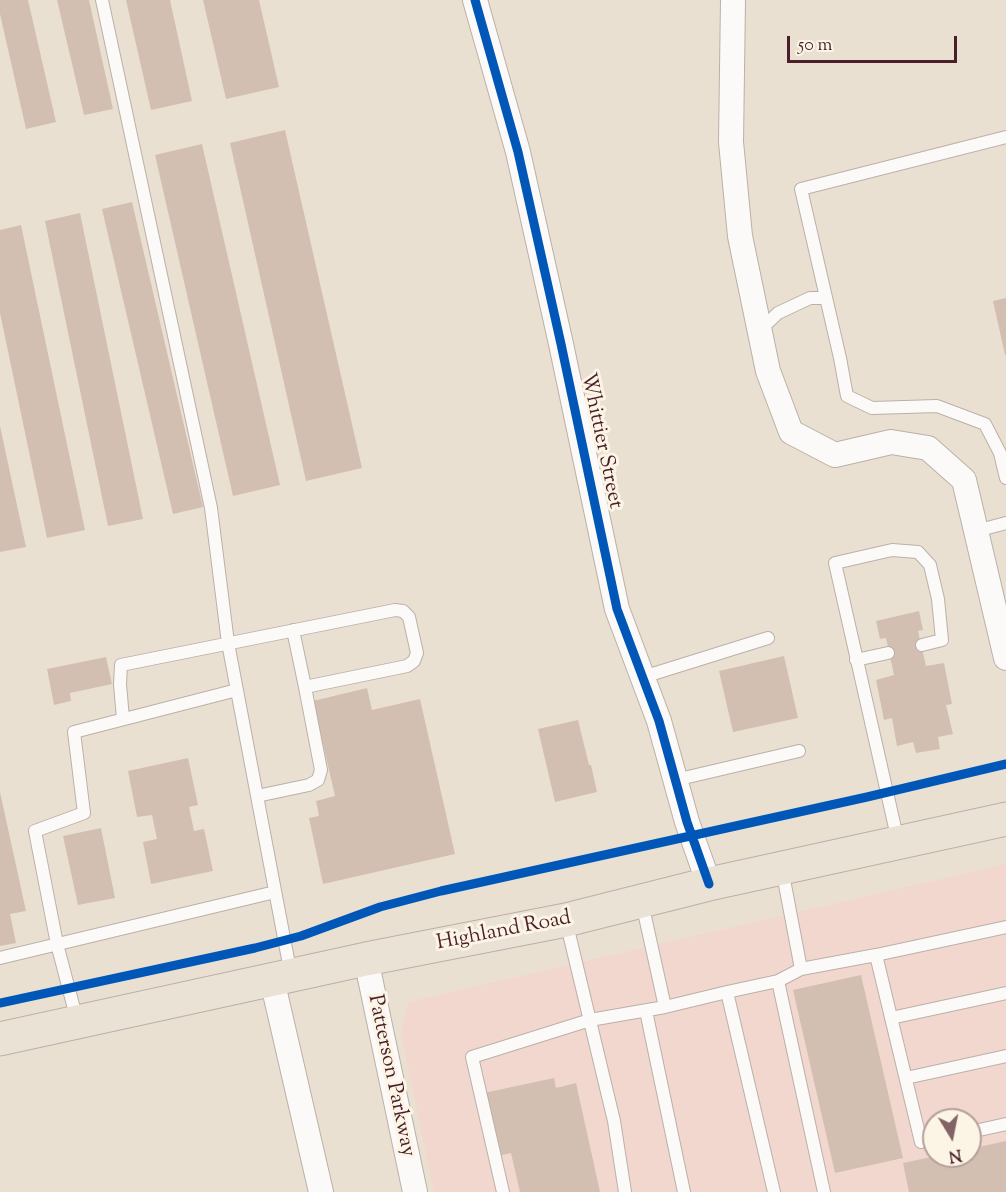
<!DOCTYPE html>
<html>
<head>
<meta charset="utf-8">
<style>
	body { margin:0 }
	#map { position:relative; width:1006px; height:1192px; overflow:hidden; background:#eae0d2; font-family:"Sorts Mill Goudy",serif }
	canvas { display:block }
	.north { position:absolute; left:922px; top:1108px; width:60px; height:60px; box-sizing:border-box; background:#fcf5e5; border:2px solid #b59f9b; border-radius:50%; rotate:170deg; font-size:16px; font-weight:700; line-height:24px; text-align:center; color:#4a1f2b }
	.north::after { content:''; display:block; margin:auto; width:21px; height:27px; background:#826365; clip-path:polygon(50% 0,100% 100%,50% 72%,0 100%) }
	.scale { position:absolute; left:787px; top:36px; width:170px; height:27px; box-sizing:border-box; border:3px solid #4a1f2b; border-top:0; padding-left:8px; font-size:18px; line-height:21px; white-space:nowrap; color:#4a1f2b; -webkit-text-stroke:4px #fcf5e5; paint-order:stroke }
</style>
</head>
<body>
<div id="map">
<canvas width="1006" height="1192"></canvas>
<div class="north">N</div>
<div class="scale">50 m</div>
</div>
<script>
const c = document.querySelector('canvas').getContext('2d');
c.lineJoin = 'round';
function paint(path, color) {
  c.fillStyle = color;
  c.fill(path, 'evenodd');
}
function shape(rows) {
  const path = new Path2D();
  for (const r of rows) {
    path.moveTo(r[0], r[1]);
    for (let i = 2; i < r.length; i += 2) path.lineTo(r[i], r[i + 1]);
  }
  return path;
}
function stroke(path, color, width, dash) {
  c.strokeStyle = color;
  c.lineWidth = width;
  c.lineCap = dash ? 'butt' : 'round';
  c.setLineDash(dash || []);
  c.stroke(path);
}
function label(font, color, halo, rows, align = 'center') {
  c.font = font + ' "Sorts Mill Goudy",serif';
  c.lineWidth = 6;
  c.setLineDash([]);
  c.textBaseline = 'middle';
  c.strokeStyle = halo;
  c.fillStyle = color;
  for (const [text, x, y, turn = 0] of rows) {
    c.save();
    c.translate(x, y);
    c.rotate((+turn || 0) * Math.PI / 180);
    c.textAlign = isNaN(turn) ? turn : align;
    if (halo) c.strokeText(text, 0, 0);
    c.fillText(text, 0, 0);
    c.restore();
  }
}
paint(shape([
	[1006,864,1006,1192,434,1192,401,1034,408,1002],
	[934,1120,970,1120,970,1156,934,1156]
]), '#f1d7ce');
paint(shape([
	[0,0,28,0,56,122,26,129,0,14],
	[57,0,89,0,113,109,84,115],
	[126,0,170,0,192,101,151,110],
	[203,0,259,0,279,87,226,99],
	[285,130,362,468,306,481,230,143],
	[202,144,280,485,233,496,155,155],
	[132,202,203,507,173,514,102,209],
	[80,213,143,519,108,526,45,221],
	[21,225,85,530,47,538,0,313,0,230],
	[1006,298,1006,355,1005,355,993,301],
	[0,426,26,547,0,552],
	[919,611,923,630,918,631,926,666,944,663,952,704,946,705,953,734,938,737,940,749,916,753,913,742,897,746,892,718,884,720,876,680,894,675,886,638,880,639,876,621],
	[784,656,798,718,733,732,719,671],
	[106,657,112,684,70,693,71,701,54,705,47,669],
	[367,688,372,710,420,699,455,854,323,884,309,818,319,816,316,801,335,796,313,701],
	[578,720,589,765,591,765,597,792,555,802,538,729],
	[188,758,198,805,189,807,194,831,204,829,213,871,151,884,143,842,157,839,152,815,137,817,128,771],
	[0,792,26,911,10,914,16,943,0,946],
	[101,828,115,898,78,905,63,836],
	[861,975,903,1158,835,1173,793,990],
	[554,1078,556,1088,576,1083,600,1192,520,1192,511,1153,498,1156,484,1093],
	[1006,1141,1006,1192,909,1192,903,1163,936,1156,970,1156,970,1149]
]), '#d2bfb2');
const service = shape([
	[102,0,211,508,228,643,291,975],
	[1006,137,801,189,840,358,847,396,872,408,937,406,985,424,1000,453,1006,478],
	[759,331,778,313,810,298,826,298],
	[976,531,1006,523],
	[293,630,305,687],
	[856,660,888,653],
	[643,677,768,638],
	[123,719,120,684,121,665,395,610,403,611,409,617,417,653,414,661,407,666,305,687,321,770,318,780,309,785,257,796],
	[675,780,799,751],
	[898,841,835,563,892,550,918,552,930,565,938,599,942,640,922,645],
	[782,869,801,969,778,981,824,1192],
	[642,903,665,1007],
	[566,921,614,1121,625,1192],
	[0,958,275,892],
	[801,969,876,955],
	[727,992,778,981],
	[646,1011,684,1192],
	[891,1018,1006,993],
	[77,1020,57,944,35,831,84,813,74,732,237,690],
	[906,1078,1006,1056],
	[970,1132,1006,1124],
	[934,1139,921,1142,876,955,1006,927],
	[503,1192,472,1057,590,1020,665,1007,727,992,774,1192]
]);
const minor = shape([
	[475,0,518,152,561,344,617,609,659,721,687,822,709,884],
	[733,0,731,142,740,236,768,371,791,432,835,455,891,442,928,448,964,480,1006,658],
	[366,959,415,1192],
	[272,980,321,1192]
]);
const trunk = shape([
	[0,1039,366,959,566,920,709,884,1006,819]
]);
stroke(service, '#bab0a8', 14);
stroke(minor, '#bab0a8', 26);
stroke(trunk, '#bab0a8', 35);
stroke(service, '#fcfaf8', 12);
stroke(minor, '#fcfaf8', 24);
stroke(trunk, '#eae2d5', 33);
stroke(shape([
	[475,0,518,152,561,344,617,609,659,721,687,822,709,884],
	[0,1003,255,948,301,936,380,907,441,891,867,797,1006,764]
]), '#0057b8', 9);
label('21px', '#4a1f2b', '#fcf5e5', [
	["Whittier Street",600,441,78],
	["Highland Road",504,932,-11],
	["Patterson Parkway",390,1076,78]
]);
</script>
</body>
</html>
